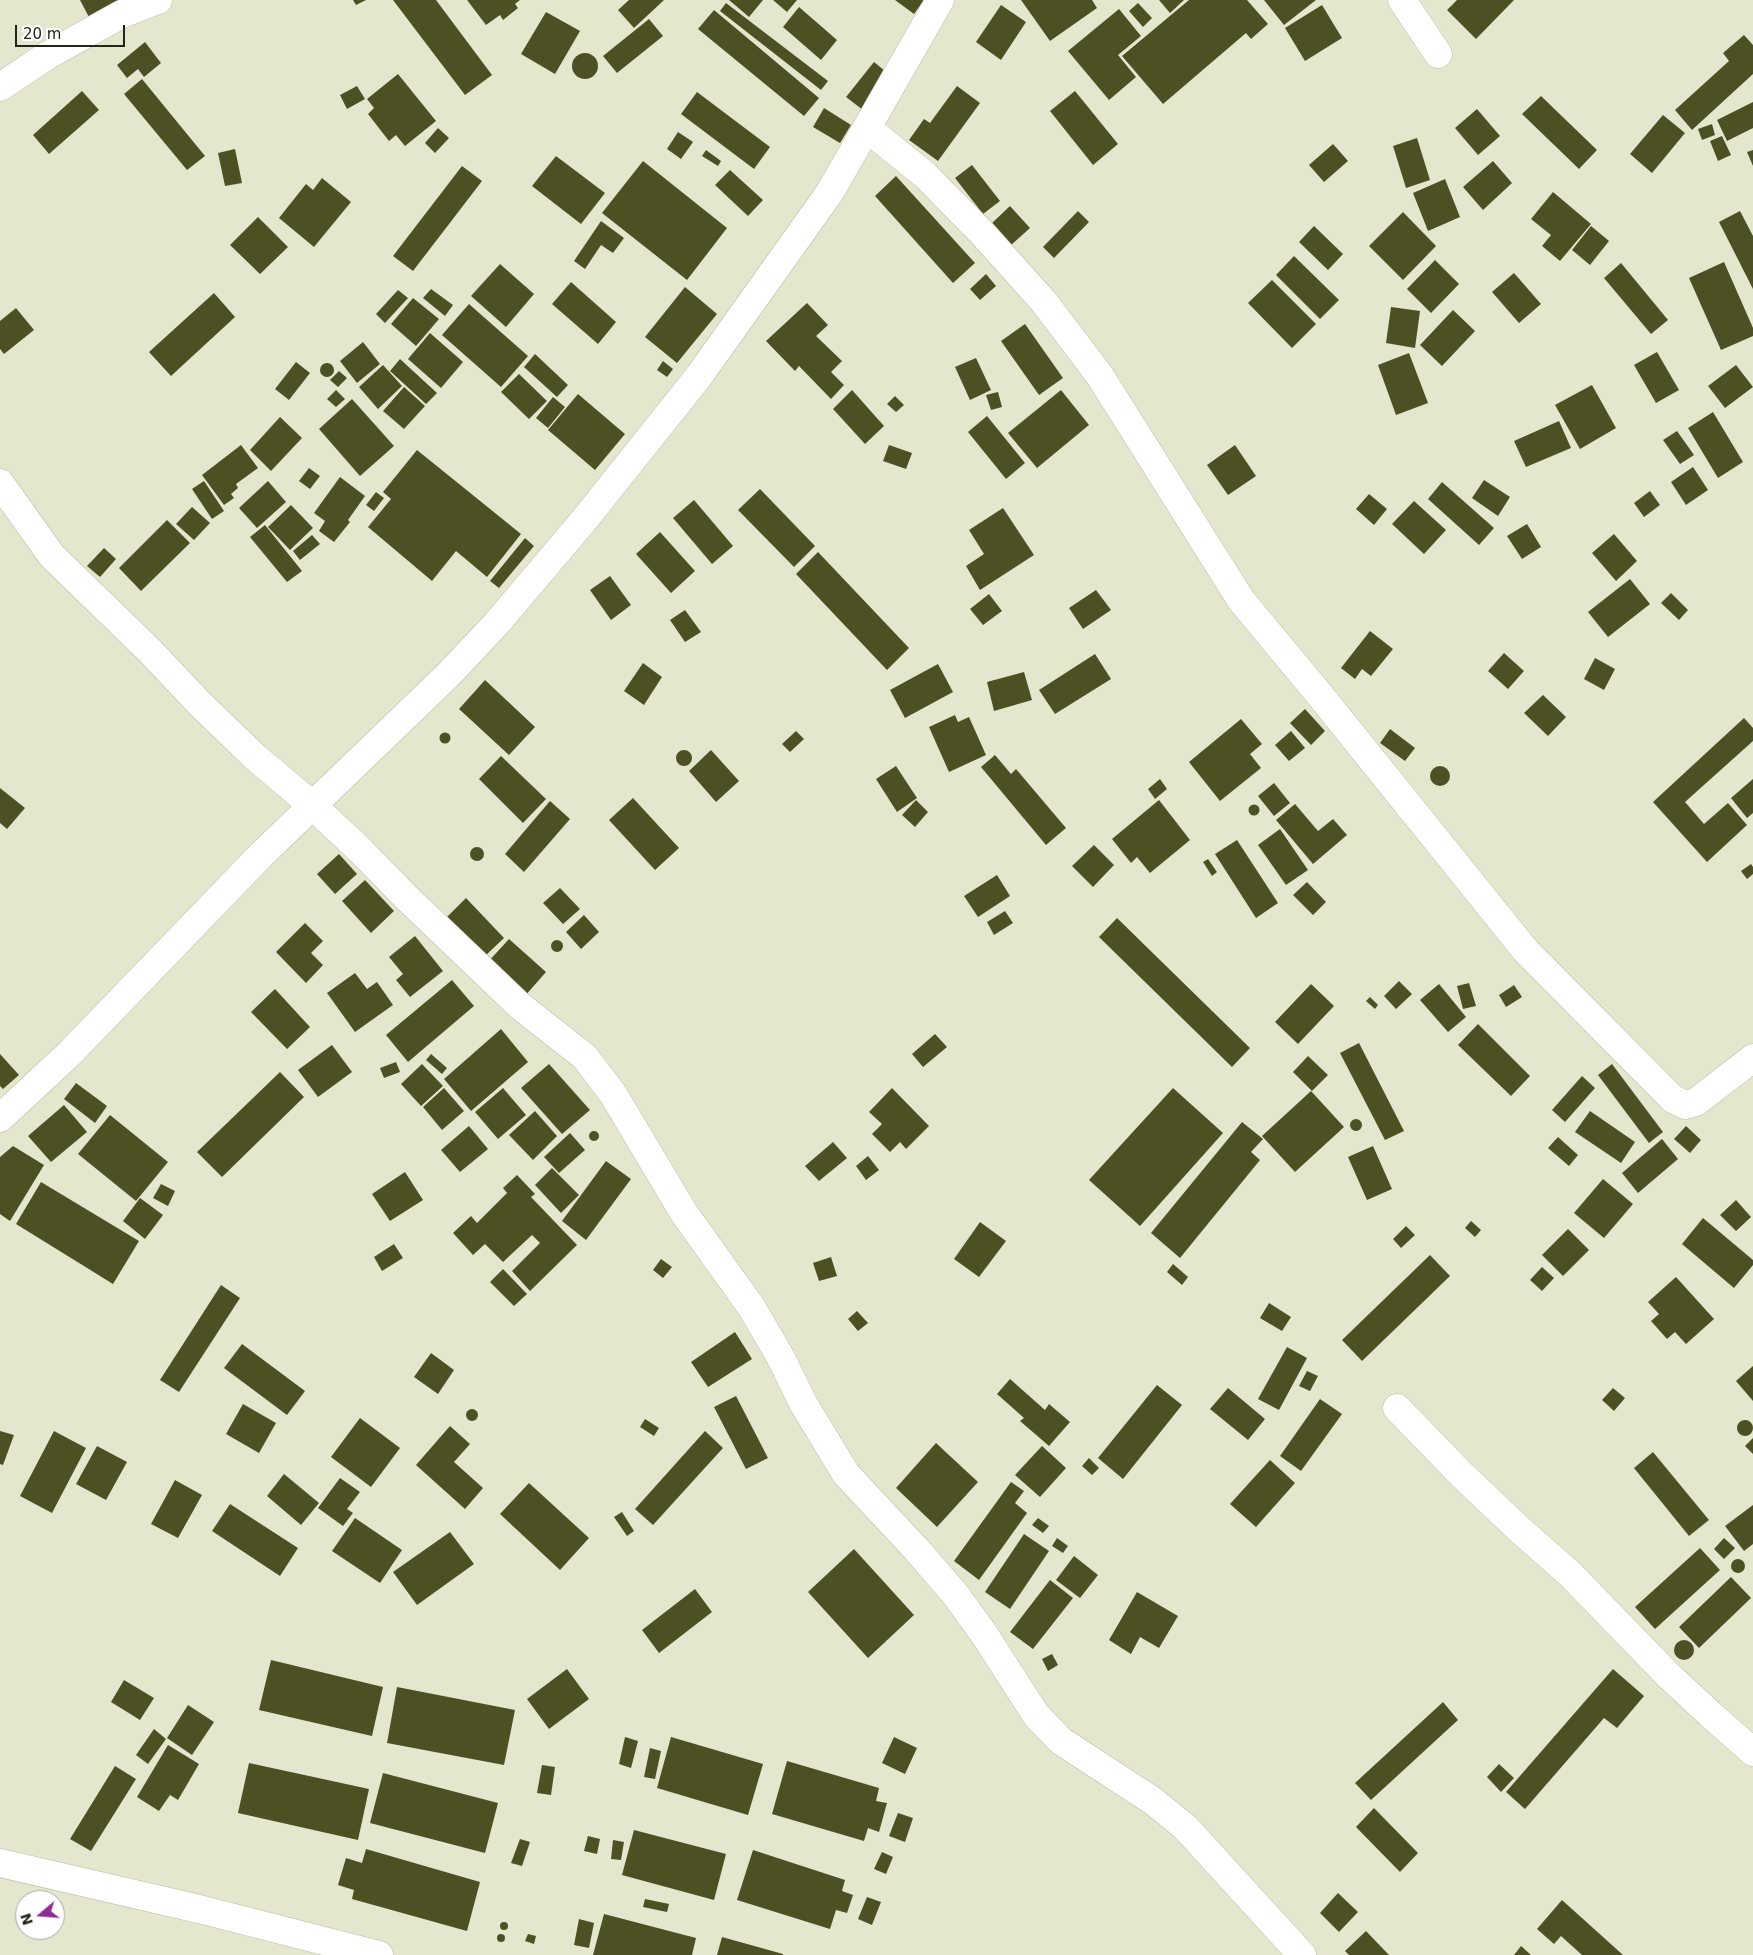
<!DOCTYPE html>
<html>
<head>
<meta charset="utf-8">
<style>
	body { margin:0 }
	#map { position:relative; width:1753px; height:1955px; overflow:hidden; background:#e4e6ce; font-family:"DejaVu Sans",sans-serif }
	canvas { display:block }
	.north { position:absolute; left:15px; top:1890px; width:50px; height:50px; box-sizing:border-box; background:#fff; border:1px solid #a7a7a4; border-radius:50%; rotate:252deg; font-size:14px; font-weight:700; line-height:20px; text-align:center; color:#23241b }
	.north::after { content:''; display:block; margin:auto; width:18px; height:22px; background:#902d94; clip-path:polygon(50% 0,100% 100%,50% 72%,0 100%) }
	.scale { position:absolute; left:15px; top:25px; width:110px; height:22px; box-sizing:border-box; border:2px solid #23241b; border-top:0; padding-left:6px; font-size:15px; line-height:18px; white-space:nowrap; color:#23241b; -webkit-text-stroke:4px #fff; paint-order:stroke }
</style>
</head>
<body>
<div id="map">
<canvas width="1753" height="1955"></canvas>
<div class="north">N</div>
<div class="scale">20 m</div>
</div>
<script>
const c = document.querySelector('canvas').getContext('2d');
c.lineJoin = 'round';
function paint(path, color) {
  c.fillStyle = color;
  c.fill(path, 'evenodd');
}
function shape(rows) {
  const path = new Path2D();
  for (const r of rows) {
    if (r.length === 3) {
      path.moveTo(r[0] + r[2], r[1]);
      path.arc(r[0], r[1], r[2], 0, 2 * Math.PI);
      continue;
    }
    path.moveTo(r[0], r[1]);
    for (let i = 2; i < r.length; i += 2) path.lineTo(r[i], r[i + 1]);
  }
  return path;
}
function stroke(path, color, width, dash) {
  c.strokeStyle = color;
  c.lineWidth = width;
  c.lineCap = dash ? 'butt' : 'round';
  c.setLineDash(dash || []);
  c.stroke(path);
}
paint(shape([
	[80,0,129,0,91,21],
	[353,0,366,0,356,5],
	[393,0,436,0,492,75,465,95],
	[467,0,520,0,515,4,518,8,503,20,500,15,486,25],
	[629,0,664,0,634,28,618,10],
	[729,0,763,0,749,17],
	[773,0,797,0,787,12],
	[895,0,924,0,914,14],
	[1021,0,1092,0,1097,8,1050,41],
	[1159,0,1184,0,1170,13],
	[1189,0,1247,0,1268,24,1251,39,1246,33,1163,104,1122,56],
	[1264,0,1316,0,1284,25],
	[1457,0,1514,0,1476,39,1447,10],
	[726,3,828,81,821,90,720,11],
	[1138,3,1152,18,1143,27,1129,11],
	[1001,5,1026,22,1001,60,976,42],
	[1322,5,1342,38,1305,61,1285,28],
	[799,7,837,40,821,60,783,27],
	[1119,9,1141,36,1118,55,1136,77,1109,100,1068,51],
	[714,10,819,98,804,116,698,29],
	[546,12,580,31,555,74,521,54],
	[649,19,663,36,617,73,603,56],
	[1744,35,1753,45,1753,74,1692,130,1675,110,1729,61,1723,53],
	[145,42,161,63,144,77,138,69,127,78,117,65],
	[585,66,13],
	[874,62,890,75,863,110,846,97],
	[398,74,436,121,405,146,396,135,389,141,368,114,374,108,367,99],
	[142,79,205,156,187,170,124,94],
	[357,86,365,99,347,109,340,95],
	[957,86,980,103,938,161,909,140,924,119,930,123],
	[82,91,99,110,49,154,33,135],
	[1075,91,1118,144,1093,165,1050,111],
	[697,92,770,147,754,169,681,114],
	[1541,96,1597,150,1579,169,1522,114],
	[1753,102,1753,128,1727,141,1717,120],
	[824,108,851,125,840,143,813,127],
	[1477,109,1500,136,1478,155,1455,128],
	[1663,115,1685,133,1652,173,1630,154],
	[1712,124,1715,135,1702,140,1698,129],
	[438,128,449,138,435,153,425,143],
	[678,132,693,142,681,159,667,149],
	[1722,136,1731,155,1718,161,1710,141],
	[1417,138,1430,180,1406,188,1393,146],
	[1333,144,1348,161,1324,182,1309,165],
	[235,149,242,183,225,186,218,153],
	[706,150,721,161,718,166,702,156],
	[1753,150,1753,166,1747,152],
	[556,156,605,193,581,224,532,186],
	[643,161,727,228,687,280,602,213],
	[1493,161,1512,183,1483,210,1463,187],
	[972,165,1000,201,983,214,955,178],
	[462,166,482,181,413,271,393,256],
	[730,170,763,200,748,216,715,185],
	[896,176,975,263,953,283,875,196],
	[322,178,351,202,314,247,279,218,306,184,313,190],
	[1445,179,1460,217,1428,231,1413,193],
	[1553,192,1591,224,1560,261,1542,246,1551,235,1531,219],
	[1010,206,1030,228,1010,246,991,224],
	[1078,211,1089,222,1054,258,1043,247],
	[1740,211,1753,236,1753,289,1719,222],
	[1403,212,1436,246,1403,280,1369,246],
	[258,217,288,247,260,274,230,245],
	[601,221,624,238,613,253,601,245,585,269,574,261],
	[1314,226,1343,254,1328,270,1299,242],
	[1591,226,1609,241,1590,265,1572,250],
	[1294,256,1339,300,1320,319,1276,275],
	[1435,260,1459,284,1431,313,1407,289],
	[1724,262,1753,328,1753,336,1721,350,1689,278],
	[1621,263,1668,320,1651,334,1604,278],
	[500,264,534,294,506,327,471,296],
	[1514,273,1541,304,1519,323,1492,292],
	[986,274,996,286,980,300,970,289],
	[1272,280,1316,324,1292,348,1248,303],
	[571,282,616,322,598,344,552,304],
	[685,287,717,314,677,363,645,337],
	[431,289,453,305,445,316,423,298],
	[398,290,408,298,385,323,376,314],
	[214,293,235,317,171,376,149,352],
	[413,298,439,319,416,346,391,324],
	[807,303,828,325,816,336,842,361,831,372,844,385,831,399,799,366,795,371,766,341],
	[469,304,528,356,501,387,442,335],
	[1391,307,1420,311,1415,348,1386,343],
	[16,308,34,330,4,354,0,349,0,321],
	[1453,310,1475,331,1442,366,1420,345],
	[1025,324,1063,378,1039,395,1001,341],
	[430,333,463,362,441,388,408,359],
	[363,342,380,364,357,383,340,361],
	[1657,352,1679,390,1656,403,1634,365],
	[1409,353,1428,403,1396,415,1378,365],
	[535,354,568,385,557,397,524,367],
	[976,358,991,390,970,400,955,367],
	[400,359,437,393,426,404,390,371],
	[663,361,673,369,667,377,657,370],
	[296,362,310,373,289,400,275,389],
	[327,370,7],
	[383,365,402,386,378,409,359,387],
	[1736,365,1753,387,1725,408,1708,386],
	[339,371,347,378,338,387,330,380],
	[519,374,547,401,529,419,501,392],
	[1592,385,1616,428,1580,449,1555,405],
	[404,387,425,406,404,429,383,411],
	[336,390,345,399,336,407,327,399],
	[852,390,884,426,865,444,833,409],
	[1061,390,1089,425,1037,468,1008,433],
	[998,392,1002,407,991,410,986,395],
	[578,394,625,434,595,470,548,430],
	[895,396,904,405,896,412,887,404],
	[553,397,565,407,548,428,536,418],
	[352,399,394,446,360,476,319,429],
	[1713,412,1743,462,1718,478,1688,428],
	[987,416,1025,463,1006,479,968,432],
	[280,417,302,438,271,471,250,450],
	[1559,421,1571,448,1526,467,1514,441],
	[1677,431,1694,455,1680,464,1663,440],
	[241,445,258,468,236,484,238,488,231,494,234,498,224,505,202,475],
	[889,445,912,453,906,469,883,461],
	[1235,445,1256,476,1228,495,1207,465],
	[417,450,521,534,487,577,456,551,432,581,368,527,391,499,383,492],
	[1693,467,1708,490,1686,505,1671,482],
	[309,468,320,476,310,489,299,481],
	[340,477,365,496,348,520,350,522,334,542,319,531,325,521,314,513],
	[1484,480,1510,497,1498,516,1472,498],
	[204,481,224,511,212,519,192,489],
	[268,481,286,502,257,528,239,508],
	[1442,482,1494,528,1479,545,1428,499],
	[760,489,815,546,794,567,738,510],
	[1650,491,1660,505,1644,517,1634,503],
	[376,492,384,498,374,511,366,505],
	[1369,494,1387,509,1374,525,1356,509],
	[694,500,733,546,712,564,673,518],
	[1414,501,1446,530,1424,554,1392,524],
	[291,505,313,528,290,550,268,527],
	[192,507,210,523,194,540,176,524],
	[1003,508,1034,555,980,590,966,566,984,554,969,530],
	[167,520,190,543,141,591,119,568],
	[1527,524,1541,547,1522,559,1507,536],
	[265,525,302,571,287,582,250,537],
	[660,532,695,571,671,593,636,554],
	[1614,534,1637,561,1616,581,1592,553],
	[312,535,320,544,300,560,293,551],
	[525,538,534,546,499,588,490,581],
	[104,548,116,559,100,577,87,566],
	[818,552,909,648,887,670,796,574],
	[610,576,631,605,611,620,590,590],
	[1630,579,1650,604,1608,637,1588,612],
	[1096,590,1111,610,1083,629,1069,608],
	[1671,593,1688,610,1679,620,1661,603],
	[989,594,1002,611,983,625,970,609],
	[685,610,701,632,685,642,670,620],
	[1370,631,1393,649,1371,676,1362,669,1355,679,1341,668],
	[1504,653,1524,671,1508,689,1488,671],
	[1095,654,1111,679,1055,714,1039,690],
	[1595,658,1615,669,1604,690,1584,679],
	[643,663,662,677,644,705,624,691],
	[938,664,953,692,905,718,890,690],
	[1024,672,1032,700,994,711,987,682],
	[485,680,535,727,509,755,459,709],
	[1543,695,1566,717,1548,736,1524,713],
	[1305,709,1325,731,1311,745,1290,723],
	[955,715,958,722,969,717,986,755,949,772,929,727],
	[1744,718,1753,728,1753,741,1685,802,1704,824,1728,803,1747,825,1707,862,1653,802],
	[1241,719,1262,744,1250,754,1261,768,1220,801,1189,762],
	[1390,729,1415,748,1405,761,1380,743],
	[796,731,804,739,790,752,782,744],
	[1291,731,1305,748,1289,761,1275,745],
	[445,738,5.5],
	[711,750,739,781,716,802,689,771],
	[684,758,8],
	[995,755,1011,774,1016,769,1066,828,1046,845,981,767],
	[501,756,546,799,523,823,479,779],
	[1440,776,10],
	[896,766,917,798,897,812,876,779],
	[1160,779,1167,789,1155,799,1148,789],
	[1753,779,1753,813,1747,818,1731,798],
	[1274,783,1290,803,1274,816,1258,796],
	[0,788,25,808,7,829,0,823],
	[633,798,679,848,655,870,609,820],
	[916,800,928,812,915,827,902,815],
	[1159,800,1190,840,1150,873,1137,857,1131,863,1112,839],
	[550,801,570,819,524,872,505,854],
	[1295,804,1318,831,1333,819,1347,835,1313,864,1276,820],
	[1254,810,5.5],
	[1280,829,1308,870,1286,885,1258,845],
	[1237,840,1278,903,1256,918,1215,854],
	[1094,845,1114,865,1093,887,1072,866],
	[477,854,7],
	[339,854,357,874,335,894,317,874],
	[1208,859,1217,872,1212,876,1203,862],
	[1751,864,1753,867,1753,874,1747,879,1741,871],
	[997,875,1010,896,978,917,964,896],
	[365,880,394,911,371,933,342,901],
	[1307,882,1326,902,1313,915,1293,895],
	[560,888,580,909,563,924,543,903],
	[466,898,504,938,484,957,446,918],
	[1005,911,1013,923,994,935,987,922],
	[584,915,599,932,581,949,566,932],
	[1117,918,1250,1048,1232,1067,1099,937],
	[305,923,323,941,311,953,323,965,306,983,276,952],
	[415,936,443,971,410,997,396,980,403,974,389,957],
	[509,939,546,972,524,997,487,963],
	[557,946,6],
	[355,973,367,989,377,982,393,1005,355,1032,327,993],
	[452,980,474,1006,408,1062,386,1035],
	[1399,981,1412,994,1396,1009,1384,996],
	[1469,983,1476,1006,1463,1009,1457,986],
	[1311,984,1334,1006,1298,1044,1275,1022],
	[1439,984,1466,1017,1448,1032,1420,1000],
	[1514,985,1522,997,1506,1007,1499,995],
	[275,989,310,1027,287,1049,251,1012],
	[1370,997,1378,1005,1375,1009,1366,1001],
	[1478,1024,1530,1076,1511,1096,1458,1045],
	[501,1029,528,1062,471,1111,444,1079],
	[935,1034,947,1047,923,1067,912,1054],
	[1359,1043,1404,1131,1385,1140,1340,1053],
	[332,1045,352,1072,318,1097,298,1070],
	[0,1054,19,1075,3,1089,0,1086],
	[431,1054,447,1068,442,1074,426,1060],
	[1308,1056,1328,1075,1312,1091,1293,1072],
	[396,1062,400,1072,384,1078,380,1068],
	[422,1064,443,1086,421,1106,401,1084],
	[549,1064,590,1110,562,1134,521,1088],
	[1612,1064,1663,1132,1649,1143,1598,1075],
	[280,1072,304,1097,222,1177,197,1152],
	[1582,1076,1595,1088,1565,1122,1552,1110],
	[76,1083,107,1106,95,1123,64,1099],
	[444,1088,464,1111,442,1130,423,1107],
	[503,1088,526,1115,498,1139,475,1112],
	[892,1088,929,1126,906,1149,900,1142,890,1152,872,1134,882,1124,869,1112],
	[1173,1088,1223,1133,1140,1226,1089,1180],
	[1311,1091,1344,1127,1295,1172,1262,1136],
	[64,1105,87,1132,51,1162,28,1136],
	[535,1111,557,1136,533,1160,509,1135],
	[1590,1111,1635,1142,1621,1163,1575,1132],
	[110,1115,168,1162,136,1201,78,1154],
	[1356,1125,6],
	[1242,1122,1263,1139,1251,1152,1260,1160,1180,1258,1151,1233],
	[469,1126,488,1149,460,1172,441,1150],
	[1686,1126,1701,1140,1690,1153,1674,1139],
	[594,1136,5],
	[570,1133,585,1150,559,1173,544,1157],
	[1558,1137,1578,1155,1569,1166,1548,1148],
	[1662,1139,1678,1159,1638,1193,1622,1173],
	[833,1142,847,1158,819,1181,805,1166],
	[13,1146,44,1165,10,1221,0,1214,0,1157],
	[1373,1146,1392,1189,1367,1200,1348,1157],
	[868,1156,879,1170,866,1180,856,1166],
	[606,1161,631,1179,586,1240,562,1221],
	[552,1168,579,1195,561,1213,535,1185],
	[405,1172,423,1200,390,1221,372,1194],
	[517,1175,535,1194,531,1197,577,1245,530,1291,512,1271,540,1243,532,1235,503,1262,485,1244,473,1255,453,1233,471,1216,477,1223,507,1193,503,1188],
	[1603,1179,1633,1204,1604,1238,1574,1213],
	[41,1182,139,1241,113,1284,16,1224],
	[161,1184,175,1191,168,1206,153,1198],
	[140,1198,163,1215,145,1239,123,1221],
	[1736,1200,1751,1217,1736,1231,1720,1215],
	[1703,1218,1753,1260,1753,1265,1734,1288,1682,1244],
	[1471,1221,1481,1230,1475,1237,1465,1228],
	[980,1222,1006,1241,979,1277,954,1259],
	[1406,1226,1415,1235,1401,1248,1393,1239],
	[1568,1229,1589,1250,1563,1276,1542,1255],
	[394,1244,403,1258,382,1271,374,1257],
	[1430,1255,1450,1276,1362,1361,1342,1340],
	[831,1257,837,1276,819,1281,813,1263],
	[661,1259,672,1267,663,1278,653,1270],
	[1173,1264,1188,1277,1182,1285,1167,1272],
	[1542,1267,1554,1278,1542,1291,1530,1280],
	[503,1269,527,1294,514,1306,490,1282],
	[1676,1277,1714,1319,1686,1344,1675,1332,1667,1339,1651,1321,1659,1314,1648,1302],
	[221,1285,240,1298,179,1392,160,1380],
	[1269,1303,1291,1317,1282,1331,1260,1318],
	[857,1311,868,1323,858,1331,848,1319],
	[735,1332,752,1359,708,1387,691,1362],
	[242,1344,305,1391,287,1415,224,1368],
	[1287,1347,1307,1358,1279,1410,1258,1399],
	[431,1353,454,1370,438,1394,414,1377],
	[1753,1366,1753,1401,1736,1381],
	[1307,1371,1318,1376,1310,1391,1299,1386],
	[1010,1379,1045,1410,1049,1404,1070,1422,1049,1446,1020,1421,1024,1418,997,1394],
	[1157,1385,1182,1405,1123,1479,1098,1458],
	[1228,1388,1265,1419,1248,1440,1210,1409],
	[1613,1388,1625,1398,1614,1411,1602,1400],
	[736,1396,768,1458,746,1469,714,1407],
	[1320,1399,1342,1414,1301,1471,1280,1456],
	[243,1404,276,1423,259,1453,226,1434],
	[472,1415,6],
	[360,1418,400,1448,371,1487,331,1457],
	[645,1419,659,1428,654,1436,640,1427],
	[1745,1428,8],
	[450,1426,470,1444,454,1462,483,1488,465,1509,416,1465],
	[0,1431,14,1435,3,1465,0,1464],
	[54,1431,86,1448,52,1513,20,1496],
	[705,1431,723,1448,653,1525,635,1509],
	[1753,1438,1753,1454,1745,1446],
	[936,1443,978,1482,937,1527,896,1488],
	[97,1446,127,1462,106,1500,76,1484],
	[1042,1446,1066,1468,1040,1497,1015,1475],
	[1653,1452,1709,1520,1689,1536,1634,1468],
	[1089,1458,1099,1468,1092,1475,1082,1466],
	[1270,1460,1295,1483,1256,1527,1230,1504],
	[284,1474,319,1503,301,1525,267,1496],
	[340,1478,360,1492,347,1509,353,1513,343,1526,318,1508],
	[175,1480,202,1495,178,1538,151,1524],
	[1011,1482,1024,1491,1015,1503,1027,1513,979,1580,954,1561],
	[529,1483,589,1538,560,1570,500,1514],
	[230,1504,298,1548,280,1576,212,1531],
	[1753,1505,1753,1544,1744,1551,1725,1526],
	[622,1512,634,1531,627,1536,614,1517],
	[355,1518,402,1550,380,1583,332,1551],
	[1038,1518,1049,1526,1043,1533,1032,1525],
	[450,1532,474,1564,417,1605,393,1572],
	[1024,1534,1049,1551,1010,1609,985,1592],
	[1057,1538,1068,1546,1063,1553,1052,1546],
	[1724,1538,1735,1548,1724,1559,1714,1549],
	[1700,1548,1720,1570,1655,1629,1635,1607],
	[854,1549,914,1615,868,1658,808,1592],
	[1074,1556,1098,1575,1080,1598,1056,1580],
	[1738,1566,7],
	[1731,1577,1751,1598,1699,1648,1679,1627],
	[1050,1580,1073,1598,1033,1649,1010,1632],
	[695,1589,712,1612,659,1653,642,1630],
	[1137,1592,1178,1616,1159,1648,1140,1637,1131,1654,1109,1640],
	[1684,1650,10],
	[1052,1654,1058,1665,1048,1671,1042,1659],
	[271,1660,383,1687,372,1736,259,1710],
	[567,1669,589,1699,549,1729,527,1699],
	[1613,1669,1644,1696,1617,1728,1604,1718,1525,1809,1506,1792],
	[124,1680,154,1698,140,1720,111,1702],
	[397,1687,515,1710,504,1765,387,1743],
	[1443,1702,1458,1720,1371,1800,1355,1783],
	[188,1705,214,1722,192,1755,167,1738],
	[154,1729,166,1739,148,1764,136,1755],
	[625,1737,638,1741,631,1768,619,1764],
	[671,1737,763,1764,748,1815,657,1788],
	[894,1737,917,1748,905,1774,882,1763],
	[168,1745,199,1764,178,1800,170,1795,159,1811,137,1797],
	[650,1748,661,1751,655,1779,644,1777],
	[787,1761,879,1788,876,1801,887,1803,879,1832,868,1828,864,1841,772,1814],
	[249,1763,369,1789,358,1840,238,1813],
	[1499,1764,1514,1778,1501,1792,1487,1777],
	[542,1765,555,1767,551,1795,537,1793],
	[115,1766,136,1779,91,1851,70,1839],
	[383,1773,498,1803,485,1853,370,1823],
	[1374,1808,1418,1853,1400,1872,1356,1827],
	[898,1813,913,1818,905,1842,889,1836],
	[634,1830,726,1854,714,1900,622,1875],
	[588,1836,600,1839,597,1854,584,1851],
	[520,1839,530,1842,522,1866,511,1863],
	[613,1840,624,1842,621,1860,611,1859],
	[366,1849,480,1882,467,1931,352,1899,354,1890,338,1885,346,1858,362,1863],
	[753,1850,845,1880,842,1891,853,1895,847,1913,836,1910,830,1929,737,1900],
	[882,1852,893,1857,886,1874,874,1869],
	[1338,1893,1358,1912,1339,1932,1320,1913],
	[867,1897,881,1902,872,1925,858,1919],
	[645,1899,669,1904,667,1912,643,1907],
	[1562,1900,1623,1955,1582,1955,1561,1936,1554,1944,1537,1929],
	[604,1914,696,1938,692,1955,593,1955],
	[579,1919,594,1923,589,1948,574,1945],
	[504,1926,4],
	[1366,1931,1389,1955,1349,1955,1345,1951],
	[528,1934,536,1936,534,1944,525,1941],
	[501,1938,4],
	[722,1937,783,1954,783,1955,717,1955],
	[1521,1946,1531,1955,1514,1955]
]), '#4d5023');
const minor = shape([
	[1402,0,1438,54],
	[0,87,48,55,122,14,158,0],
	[868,129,925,175,983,234,1044,302,1100,376,1241,600,1319,694,1526,951,1666,1092,1673,1099,1685,1105,1696,1102,1753,1058],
	[0,483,52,556,150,651,200,704,255,757,312,805,361,851,407,898,520,1006,585,1057,613,1094,684,1213,752,1308,781,1358,803,1403,846,1474,917,1550,955,1594,984,1634,1036,1715,1061,1741,1153,1801,1185,1827,1302,1955],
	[0,1118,69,1054,261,855,449,674,497,623,585,519,699,376,830,192,940,0],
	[1397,1408,1461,1474,1519,1529,1571,1575,1668,1675,1710,1714,1753,1752],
	[0,1863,199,1909,379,1955]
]);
stroke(minor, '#bbbea7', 29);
stroke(minor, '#fff', 28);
</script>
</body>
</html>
